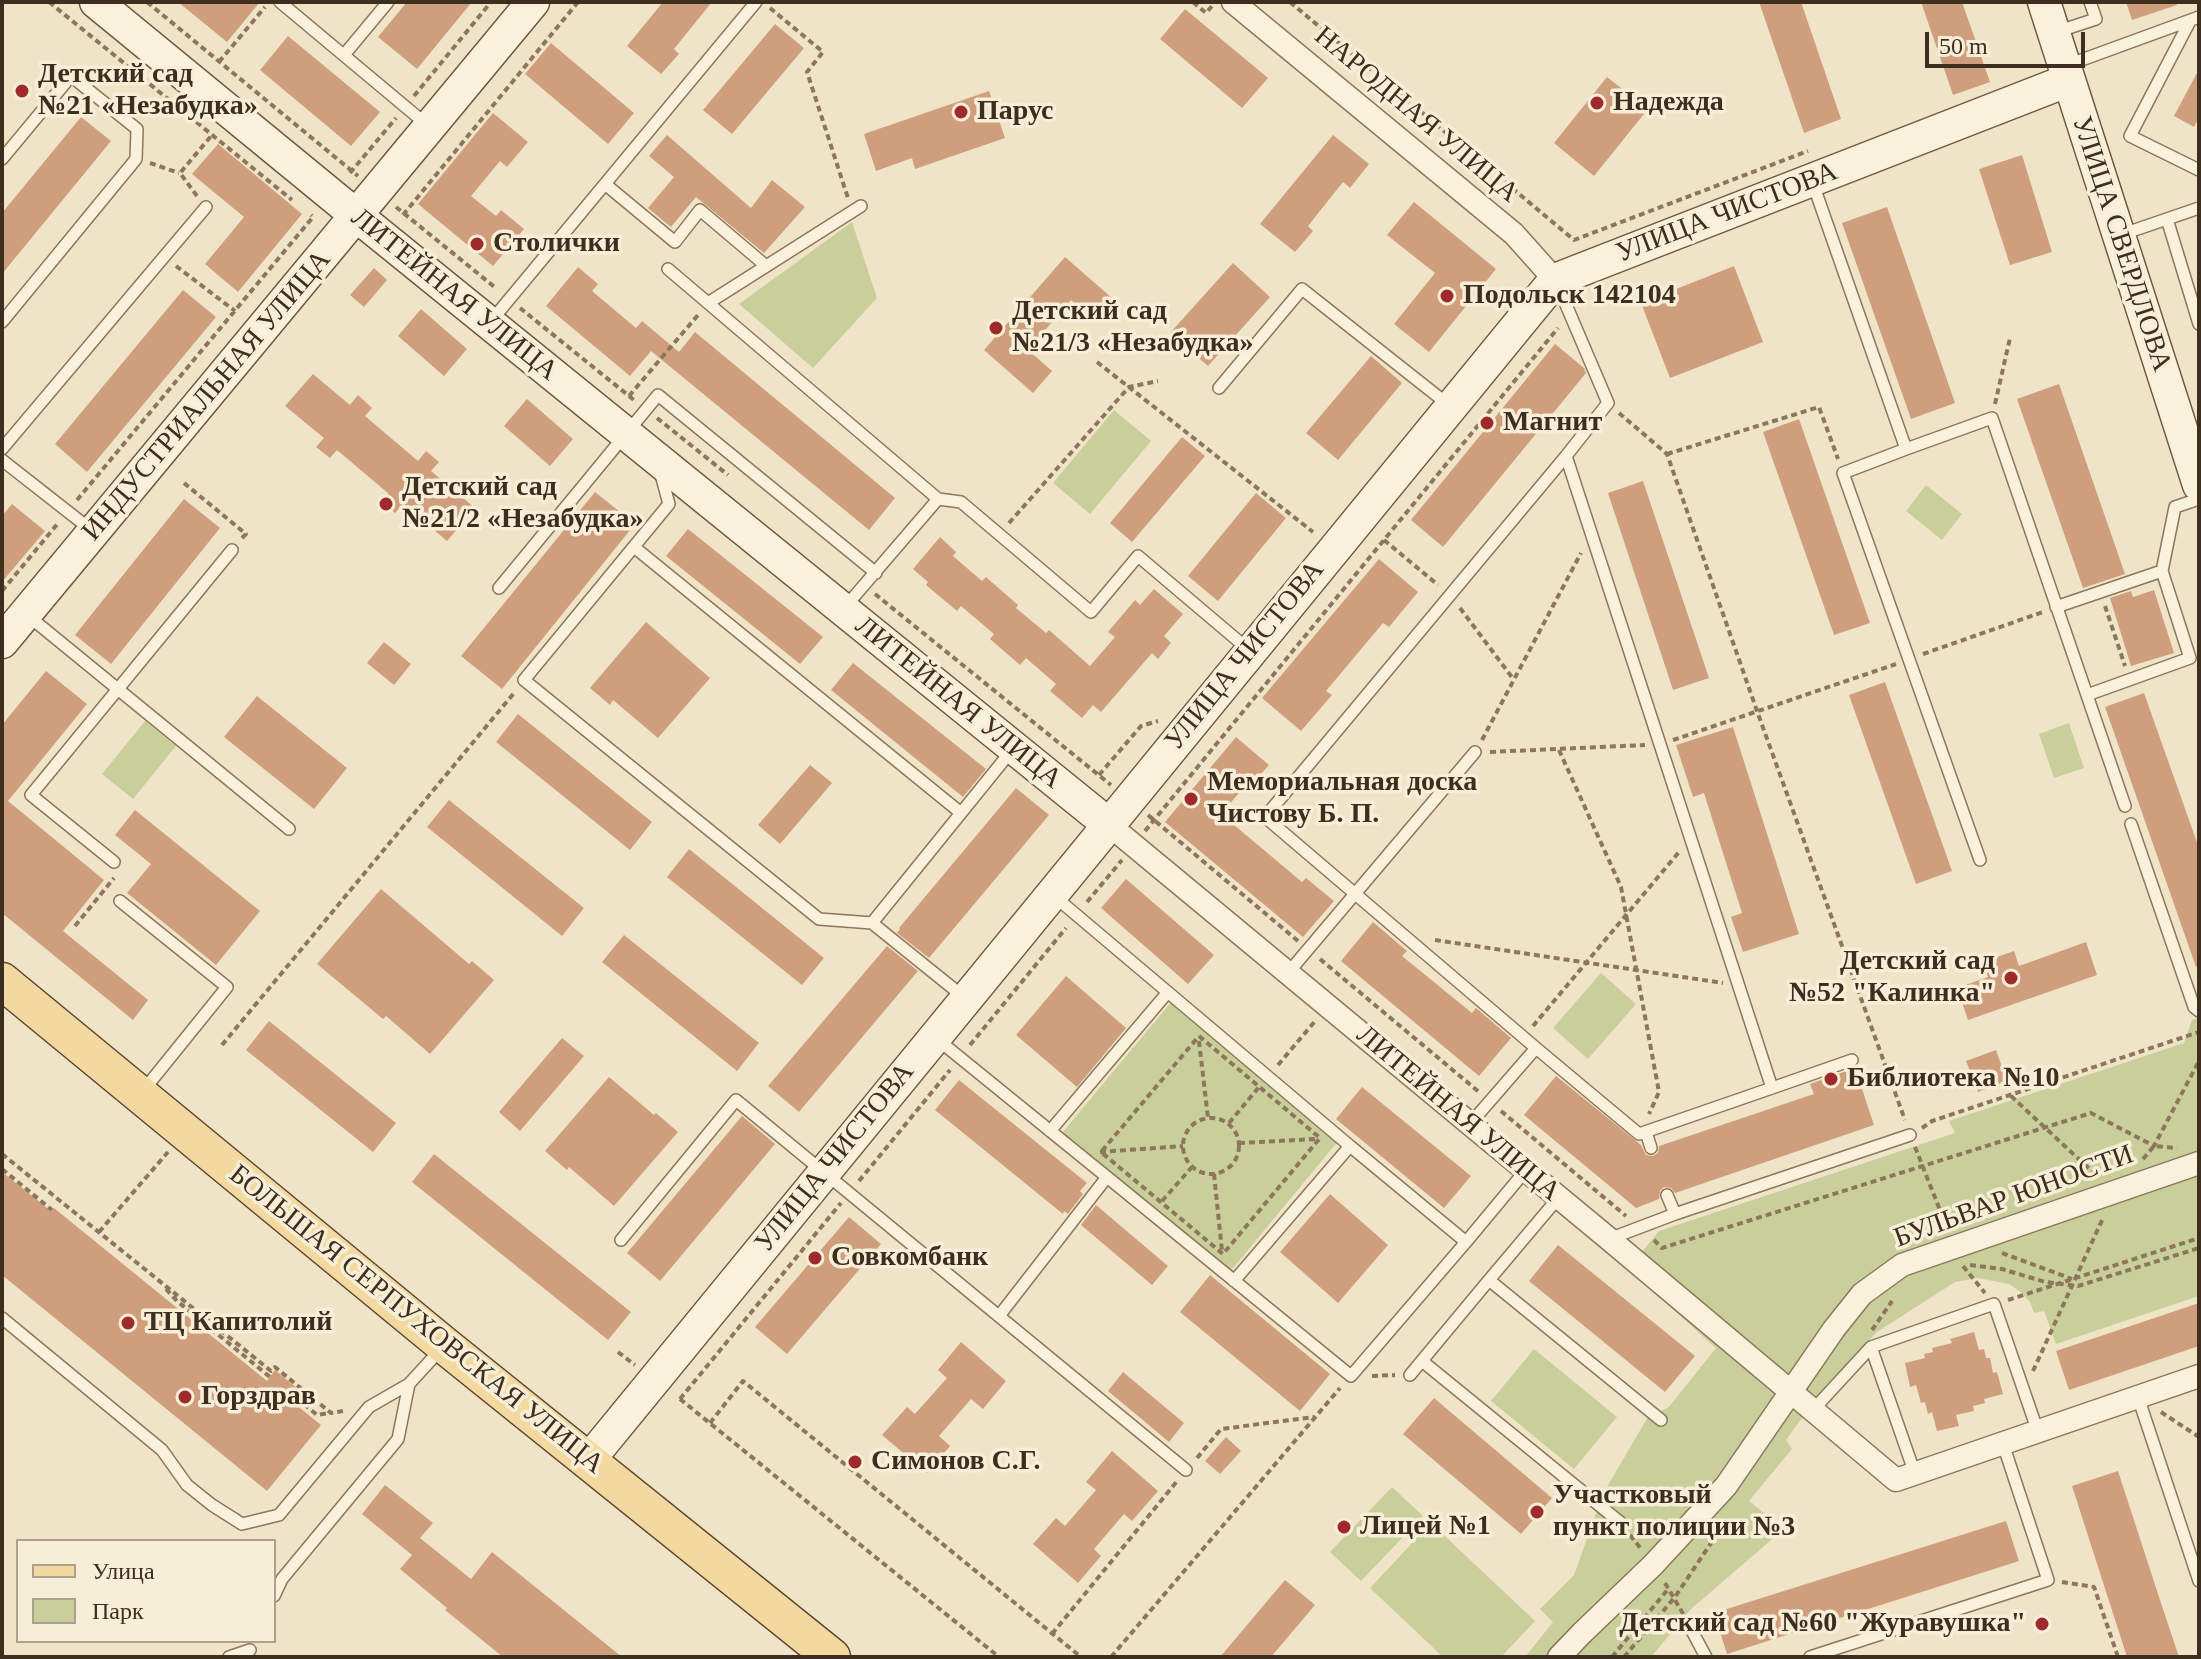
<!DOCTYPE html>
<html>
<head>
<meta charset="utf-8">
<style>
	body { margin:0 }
	#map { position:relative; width:2201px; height:1659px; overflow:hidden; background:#f0e4c8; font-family:Georgia,serif }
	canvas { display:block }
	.frame { position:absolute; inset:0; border:4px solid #3d2e20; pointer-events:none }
	.legend { position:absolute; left:16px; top:1539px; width:260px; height:104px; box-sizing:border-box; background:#f7eed8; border:2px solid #ada18e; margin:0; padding:10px 14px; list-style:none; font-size:24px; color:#3d2e20 }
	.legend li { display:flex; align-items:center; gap:16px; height:40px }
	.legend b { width:40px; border:2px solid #ada18e }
	.scale { position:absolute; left:1925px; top:32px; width:160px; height:36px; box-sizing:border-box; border:4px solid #3d2e20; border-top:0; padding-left:10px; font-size:24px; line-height:28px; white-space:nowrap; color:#3d2e20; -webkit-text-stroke:6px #f7eed8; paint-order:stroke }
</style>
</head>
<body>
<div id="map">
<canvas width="2201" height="1659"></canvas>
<div class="frame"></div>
<ul class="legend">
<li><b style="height:10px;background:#f3d9a0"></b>Улица</li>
<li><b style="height:22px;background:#c9cf9b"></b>Парк</li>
</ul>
<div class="scale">50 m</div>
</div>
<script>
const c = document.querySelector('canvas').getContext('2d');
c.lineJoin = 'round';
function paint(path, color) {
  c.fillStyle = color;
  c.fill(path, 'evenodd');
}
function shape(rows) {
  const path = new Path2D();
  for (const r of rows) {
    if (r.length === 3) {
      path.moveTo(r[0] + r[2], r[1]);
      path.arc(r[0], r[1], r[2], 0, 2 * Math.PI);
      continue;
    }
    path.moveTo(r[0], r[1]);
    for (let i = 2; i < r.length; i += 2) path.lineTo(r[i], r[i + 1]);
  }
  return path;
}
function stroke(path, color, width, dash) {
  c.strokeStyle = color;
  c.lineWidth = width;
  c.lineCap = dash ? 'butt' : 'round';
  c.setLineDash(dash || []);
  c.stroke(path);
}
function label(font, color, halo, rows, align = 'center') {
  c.font = font + ' Georgia,serif';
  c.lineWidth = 7;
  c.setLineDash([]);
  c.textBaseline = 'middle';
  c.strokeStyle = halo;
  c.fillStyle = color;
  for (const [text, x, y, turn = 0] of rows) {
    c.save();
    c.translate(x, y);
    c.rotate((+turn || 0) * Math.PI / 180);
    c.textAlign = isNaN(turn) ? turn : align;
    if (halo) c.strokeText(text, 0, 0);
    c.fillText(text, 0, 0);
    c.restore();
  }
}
paint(shape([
	[852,222,877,298,813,368,739,304],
	[1114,410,1151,441,1090,514,1053,483],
	[1926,485,1962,514,1942,540,1906,511],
	[145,721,176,746,133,799,102,774],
	[2069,723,2084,768,2054,778,2039,734],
	[1601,973,1636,1004,1588,1059,1553,1028],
	[1172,1001,1339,1140,1229,1273,1062,1133],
	[2199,1018,2199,1296,2056,1344,2044,1311,2034,1313,2030,1302,2022,1293,2009,1284,1978,1278,1955,1282,1877,1332,1822,1390,1786,1440,1792,1449,1749,1501,1784,1529,1691,1609,1651,1657,1525,1657,1553,1622,1540,1609,1574,1575,1603,1494,1649,1415,1668,1408,1716,1348,1628,1269,1659,1231,1955,1133,1949,1121,2184,1043,2192,1020],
	[1534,1349,1617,1417,1574,1469,1491,1401],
	[1392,1487,1423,1516,1361,1581,1330,1552],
	[1431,1523,1535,1621,1501,1657,1443,1657,1370,1588]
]), '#c9cf9b');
paint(shape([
	[178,2,260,2,227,42],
	[407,2,472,2,417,69,378,37],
	[663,2,712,2,674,49,679,54,661,74,627,46],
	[1759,2,1801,2,1841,119,1804,133],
	[1921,2,1962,2,1990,82,1953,95],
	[2126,2,2176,2,2177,5,2132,20],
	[1185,9,1268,78,1242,108,1160,39],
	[775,24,804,48,732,134,703,110],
	[288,36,380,112,351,146,260,70],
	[551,43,634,113,608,144,525,74],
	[2199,69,2199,118,2194,127,2174,116],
	[1607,77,1648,109,1594,176,1554,143],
	[989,91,1005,138,915,169,912,158,876,171,864,134],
	[493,113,528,142,507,167,500,161,471,196,496,216,501,210,524,229,493,266,418,204],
	[81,117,111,141,2,274,2,213],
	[667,135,751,208,772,180,805,207,764,253,696,197,671,227,648,208,674,177,649,156],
	[1333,135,1369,164,1350,188,1343,182,1308,226,1313,231,1295,252,1260,224],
	[218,144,302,214,238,292,205,264,244,217,192,174],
	[2022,155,2052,252,2010,265,1979,169],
	[1414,202,1496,269,1429,352,1394,324,1435,273,1387,235],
	[1887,207,1955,403,1911,419,1842,223],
	[1065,257,1112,298,1093,320,1071,300,1028,350,1052,371,1033,393,984,350],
	[1233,263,1270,297,1208,366,1170,333],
	[1734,266,1763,342,1670,378,1641,303],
	[578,267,598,284,592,291,636,328,642,321,679,352,695,332,895,498,869,530,651,351,630,376,546,306],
	[374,268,387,280,364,307,350,295],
	[183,290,216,317,87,472,55,444],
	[421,309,467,349,444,376,398,336],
	[1555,344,1584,368,1586,373,1443,547,1411,520],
	[1371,356,1402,383,1338,460,1306,433],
	[313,374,350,405,358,395,372,408,365,416,418,461,426,451,439,462,431,471,475,508,447,541,403,504,395,513,382,502,389,494,337,450,330,458,316,447,324,438,285,406],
	[2059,384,2125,574,2083,588,2017,399],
	[527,399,573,439,550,466,504,426],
	[1799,419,1870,623,1834,635,1763,432],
	[1182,437,1205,456,1132,542,1110,523],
	[1643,481,1709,678,1673,690,1608,493],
	[595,492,635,524,502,689,461,656],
	[1256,493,1286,518,1218,601,1188,576],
	[184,499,220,528,111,664,75,635],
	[12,504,45,531,2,582,2,516],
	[688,529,823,637,800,664,666,556],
	[940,537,956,552,953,556,982,581,986,577,1018,605,1016,608,1046,633,1049,630,1090,666,1115,637,1108,632,1135,600,1140,605,1154,589,1183,614,1164,636,1171,643,1158,659,1152,653,1101,712,1093,705,1082,718,1050,691,1056,684,1026,658,1020,665,990,639,994,634,961,606,957,611,926,585,928,582,913,569],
	[1379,559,1418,592,1389,627,1383,623,1326,691,1332,695,1301,731,1262,698],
	[2154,590,2174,653,2131,666,2110,598,2131,591,2133,597],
	[646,622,710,678,658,738,613,700,610,705,590,688],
	[384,642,411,664,394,685,367,663],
	[853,663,986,769,963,797,831,690],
	[46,671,87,704,8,801,104,880,63,931,148,1000,133,1020,2,913,2,725],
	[1885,682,1952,871,1916,884,1849,695],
	[2144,693,2199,848,2199,967,2196,967,2105,707],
	[257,696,347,768,314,809,224,737],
	[518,714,652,822,630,850,496,742],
	[1733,727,1799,934,1743,952,1731,917,1742,913,1704,793,1693,797,1676,745],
	[1236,737,1269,765,1247,790,1244,787,1221,814,1302,882,1306,878,1334,901,1303,937,1165,822],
	[810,765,832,783,780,844,758,825],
	[1016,788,1049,815,929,958,897,933,900,929,899,928],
	[449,800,584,908,562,936,427,827],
	[135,810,260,911,216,965,127,893,151,864,115,835],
	[689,849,824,958,802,985,667,877],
	[1126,879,1214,955,1188,984,1101,908],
	[381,889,469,964,472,961,494,980,430,1054,386,1016,383,1019,317,964],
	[1373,922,1407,951,1402,956,1472,1013,1476,1008,1511,1038,1479,1076,1341,961],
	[624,935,759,1043,737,1071,602,962],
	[2086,942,2097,975,1968,1020,1957,988,1988,977,1983,962,2014,951,2019,966],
	[887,946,918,971,799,1112,768,1086],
	[1066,976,1126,1028,1077,1087,1016,1035],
	[269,1021,396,1123,373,1152,246,1050],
	[562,1038,584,1056,520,1131,499,1112],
	[1996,1050,2007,1081,1978,1092,1966,1061],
	[1855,1068,1874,1125,1675,1193,1671,1188,1664,1187,1660,1191,1659,1199,1636,1208,1524,1115,1556,1076,1641,1145,1646,1155,1653,1156,1658,1153,1659,1146,1814,1094,1810,1084],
	[609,1077,654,1115,656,1113,678,1132,614,1206,569,1167,567,1170,545,1151],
	[959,1080,1087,1183,1080,1191,1083,1194,1068,1214,1064,1211,1063,1214,935,1110],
	[1362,1087,1471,1176,1444,1208,1336,1119],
	[742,1116,775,1144,660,1281,627,1253],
	[434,1154,631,1312,608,1340,412,1182],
	[2,1172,51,1211,54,1208,267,1381,275,1370,309,1398,300,1408,321,1425,267,1491,2,1275],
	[1330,1194,1388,1245,1338,1303,1280,1252],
	[1096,1205,1168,1266,1152,1285,1081,1225],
	[849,1217,881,1244,787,1354,755,1327],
	[1558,1245,1695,1356,1665,1392,1529,1281],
	[1210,1275,1330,1374,1300,1411,1180,1312],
	[2199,1303,2199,1346,2069,1390,2056,1351],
	[1974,1332,1979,1350,1984,1349,1986,1358,1990,1358,1993,1373,1997,1372,2003,1394,1984,1399,1985,1403,1973,1406,1974,1411,1956,1415,1959,1426,1937,1431,1932,1412,1928,1414,1925,1402,1921,1403,1916,1385,1910,1387,1905,1363,1925,1358,1924,1354,1933,1352,1932,1348,1952,1343,1950,1339],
	[961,1342,1006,1381,983,1409,971,1399,939,1436,950,1446,927,1473,882,1435,907,1407,915,1414,947,1378,938,1370],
	[1123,1372,1184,1423,1169,1442,1108,1391],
	[1434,1398,1552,1498,1521,1534,1403,1434],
	[1226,1437,1241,1451,1220,1474,1205,1461],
	[1112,1451,1158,1491,1132,1521,1124,1514,1094,1549,1101,1556,1078,1583,1033,1544,1056,1518,1065,1526,1096,1490,1086,1482],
	[2118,1471,2159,1597,2179,1657,2127,1657,2072,1486],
	[385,1485,433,1523,420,1538,471,1579,492,1552,622,1657,503,1657,445,1610,447,1608,400,1569,412,1555,362,1514],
	[2006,1521,2019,1561,1727,1654,1714,1613],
	[1285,1580,1315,1605,1271,1657,1220,1657]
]), '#cf9f7d');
const lane = shape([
	[280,2,426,124],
	[2190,21,2130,136,2199,170],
	[2056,32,2096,19,2090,2],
	[344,55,388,2],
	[2065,66,2199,17],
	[2,159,71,76,137,129,136,159,2,322],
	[1812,181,1906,449,1843,473,1980,860],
	[605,184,675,242,700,210,765,265],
	[2167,219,2199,324],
	[2120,235,2199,208],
	[668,269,708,303],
	[1558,286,1608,403,1566,456],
	[492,320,756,2],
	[1219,388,1302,289,1450,406],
	[2,449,206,207],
	[1906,449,1992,418,2125,806],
	[2,460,90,529],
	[660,471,669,504,524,680,819,919,872,923,1012,750],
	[938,499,961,502,1091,612,1138,556,1249,650],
	[634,547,961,813],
	[499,588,658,395,876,573],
	[846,606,938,499,708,303,861,206],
	[2056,607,2162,571,2175,507,2199,499],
	[26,614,289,829],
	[2087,695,2190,658,2162,571],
	[2131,824,2194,1007,2199,1011],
	[114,862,31,795,232,550],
	[1054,896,1350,1146],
	[120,901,227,987,143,1091],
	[872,923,965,998],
	[1288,973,1475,752],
	[937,1039,1107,1177],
	[1772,1088,1852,1060],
	[1470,1124,1536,1048,1639,1134,1772,1088,1566,456,1265,817,1536,1048],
	[1050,1131,1168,992],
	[1646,1132,1651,1148],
	[1667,1195,1675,1214],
	[1559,1197,1489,1280,1661,1420],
	[1609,1239,1675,1214,1910,1135],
	[621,1240,736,1100,1186,1470],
	[1234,1281,1350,1146,1466,1242,1526,1170],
	[999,1316,1107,1177,1351,1376,1466,1242],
	[2,1318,162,1450,187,1485,212,1505,242,1524,279,1515,369,1407,409,1384,441,1349],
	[1422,1361,1621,1523],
	[1410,1375,1489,1280],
	[2138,1397,2199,1581],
	[1813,1410,1871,1347],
	[1915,1474,1871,1347,1994,1304,2038,1432],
	[274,1596,282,1579,398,1439,409,1384],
	[1692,1631,1706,1657],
	[229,1657,250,1650],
	[1810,1657,2048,1580,2003,1444]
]);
const street = shape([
	[1233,2,1514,234,1555,280],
	[1108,824,1609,1239,1896,1480,2199,1376],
	[1559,1657,1582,1633,1653,1565,1726,1486,1834,1329,1862,1294,1902,1265,2199,1163]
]);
const secondary = shape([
	[96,2,357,216,1108,824],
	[2044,2,2199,485],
	[2,642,533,2],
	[588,1461,1555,280,2069,80]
]);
const primary = shape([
	[2,981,444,1345,832,1657]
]);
stroke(lane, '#8d765c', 14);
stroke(street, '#8d765c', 25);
stroke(secondary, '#6f573f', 35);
stroke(primary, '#5b4430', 39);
stroke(shape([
	[49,2,292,200],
	[147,2,358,176],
	[1193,2,1206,13,1212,6],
	[1290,2,1574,240,1808,151],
	[770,8,823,52,807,72,848,198],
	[219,62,265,7],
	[414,96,491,2],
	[150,163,179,173],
	[350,173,396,118],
	[197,196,180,173,212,135],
	[396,207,497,289],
	[403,215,578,2],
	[176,266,235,311],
	[520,308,634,400],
	[1097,362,1313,532],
	[629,396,698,315],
	[1995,404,2010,338],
	[1619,413,1667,454,1757,711,1905,1120],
	[657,418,728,475],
	[1667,454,1819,407,1838,459],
	[184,483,246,534,242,538],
	[77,500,313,217,311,215],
	[1009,523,1129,387,1158,381],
	[1384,540,1438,585],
	[2,591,59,522],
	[875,594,1111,785],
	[2105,606,2125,666],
	[1460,608,1514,680],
	[1923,654,2043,612],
	[1482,740,1581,553],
	[1673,740,1896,664],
	[1559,750,1621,887,1659,1092,1649,1114],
	[1490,752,1645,745],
	[1099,775,1141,726,1158,721],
	[1148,815,1298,941],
	[1145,831,1558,328],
	[1087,902,1122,860],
	[75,926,114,878],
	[1435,940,1723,983],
	[1320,959,1479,1092],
	[1533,1026,1679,852],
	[1199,1036,1320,1138,1223,1254,1101,1152,1199,1036],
	[1199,1041,1208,1118],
	[222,1045,514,693],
	[970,1045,1066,928],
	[1278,1065,1316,1020],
	[2011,1096,2098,1177],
	[1501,1111,1626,1216],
	[1211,1146,28],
	[1229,1123,1259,1087],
	[1922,1128,1932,1121,2199,1032],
	[1239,1143,1316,1139],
	[1915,1147,1947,1228],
	[1100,1152,1183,1146],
	[2,1154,271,1371,275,1367,331,1413,343,1411],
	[2143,1159,2154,1146,2177,1148],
	[2,1169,52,1210],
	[1214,1174,1222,1251],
	[859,1181,950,1070],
	[1162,1201,1192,1167],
	[99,1232,168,1152],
	[1654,1240,1662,1248,2091,1113,2154,1146,2199,1061],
	[2002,1253,2072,1279],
	[1970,1265,2002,1269,2045,1282,2078,1286,2199,1248],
	[1963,1266,1985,1293],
	[166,1289,177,1301,270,1377],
	[2008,1300,2199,1238],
	[1872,1330,1892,1301],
	[618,1352,635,1365],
	[2033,1371,2103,1218],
	[1372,1376,1395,1375],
	[680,1399,841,1203],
	[680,1399,999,1657],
	[304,1404,317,1415,329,1413],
	[2161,1412,2199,1437],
	[710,1423,743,1381,1081,1657],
	[1197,1458,1221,1429,1314,1417],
	[1630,1535,1642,1550],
	[2062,1582,2094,1587,2118,1657],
	[1665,1583,1685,1617],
	[1052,1634,1178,1480],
	[1111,1657,1340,1388],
	[1612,1657,1669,1588],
	[1624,1657,1675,1597,1727,1519]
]), '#8d765c', 4, [6, 4]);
stroke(lane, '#faf1dc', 11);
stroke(street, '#faf1dc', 22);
stroke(secondary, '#faf1dc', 32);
stroke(primary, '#f3d9a0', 36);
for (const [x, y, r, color] of [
	[22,91,8,"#9e2a2b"],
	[1597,103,8,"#9e2a2b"],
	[961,112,8,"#9e2a2b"],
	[477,244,8,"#9e2a2b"],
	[1447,296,8,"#9e2a2b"],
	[996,328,8,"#9e2a2b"],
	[1487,423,8,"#9e2a2b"],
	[386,504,8,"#9e2a2b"],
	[1191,799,8,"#9e2a2b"],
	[2011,978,8,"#9e2a2b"],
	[1831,1079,8,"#9e2a2b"],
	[815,1258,8,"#9e2a2b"],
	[128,1323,8,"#9e2a2b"],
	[185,1397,8,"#9e2a2b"],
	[855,1462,8,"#9e2a2b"],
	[1537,1512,8,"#9e2a2b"],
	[1344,1527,8,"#9e2a2b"],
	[2042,1624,8,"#9e2a2b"]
]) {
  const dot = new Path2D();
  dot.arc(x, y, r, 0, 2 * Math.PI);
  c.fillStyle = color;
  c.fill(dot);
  stroke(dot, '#f7eed8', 3);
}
label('bold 28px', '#3d2e20', '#f7eed8', [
	["Детский сад",38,75],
	["№21 «Незабудка»",38,107],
	["Надежда",1613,103],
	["Парус",977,112],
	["Столички",493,244],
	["Подольск 142104",1463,296],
	["Детский сад",1012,312],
	["№21/3 «Незабудка»",1012,344],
	["Магнит",1503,423],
	["Детский сад",402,488],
	["№21/2 «Незабудка»",402,520],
	["Мемориальная доска",1207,783],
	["Чистову Б. П.",1207,815],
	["Детский сад",1995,962,"right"],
	["№52 \"Калинка\"",1995,994,"right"],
	["Библиотека №10",1847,1079],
	["Совкомбанк",831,1258],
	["ТЦ Капитолий",144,1323],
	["Горздрав",201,1397],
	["Симонов С.Г.",871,1462],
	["Участковый",1553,1496],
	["пункт полиции №3",1553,1528],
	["Лицей №1",1360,1527],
	["Детский сад №60 \"Журавушка\"",2026,1624,"right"]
], 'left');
label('28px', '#3d2e20', '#f7eed8', [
	["НАРОДНАЯ УЛИЦА",1416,115,40],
	["УЛИЦА ЧИСТОВА",1727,213,-21],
	["УЛИЦА СВЕРДЛОВА",2121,244,72],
	["ЛИТЕЙНАЯ УЛИЦА",454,295,39],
	["ИНДУСТРИАЛЬНАЯ УЛИЦА",207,396,-50],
	["УЛИЦА ЧИСТОВА",1245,656,-51],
	["ЛИТЕЙНАЯ УЛИЦА",958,703,39],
	["ЛИТЕЙНАЯ УЛИЦА",1458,1114,40],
	["УЛИЦА ЧИСТОВА",835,1158,-51],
	["БУЛЬВАР ЮНОСТИ",2014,1197,-20],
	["БОЛЬШАЯ СЕРПУХОВСКАЯ УЛИЦА",416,1320,39]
]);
</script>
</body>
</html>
